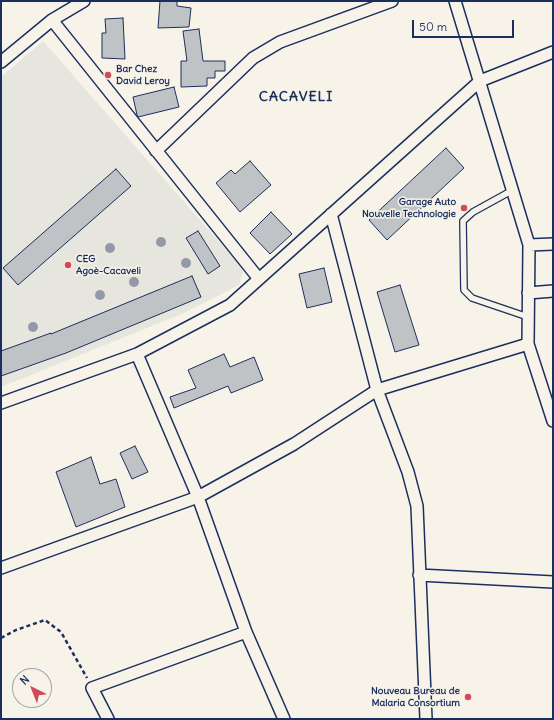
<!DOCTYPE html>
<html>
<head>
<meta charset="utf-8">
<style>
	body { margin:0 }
	#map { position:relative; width:554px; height:720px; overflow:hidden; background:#f7f3e8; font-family:Delius,sans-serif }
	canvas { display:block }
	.frame { position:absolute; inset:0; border:2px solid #1b2f5e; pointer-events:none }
	.north { position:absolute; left:12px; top:668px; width:40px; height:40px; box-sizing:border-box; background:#f7f3e8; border:1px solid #9fa5b1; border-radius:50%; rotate:317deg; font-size:11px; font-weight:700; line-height:16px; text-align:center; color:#1b2f5e }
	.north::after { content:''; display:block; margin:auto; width:14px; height:18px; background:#d1495b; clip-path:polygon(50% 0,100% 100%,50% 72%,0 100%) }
	.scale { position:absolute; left:412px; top:20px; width:102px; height:18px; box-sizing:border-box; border:2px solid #1b2f5e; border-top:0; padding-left:5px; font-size:12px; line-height:14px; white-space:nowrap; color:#1b2f5e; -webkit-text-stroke:3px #f7f3e8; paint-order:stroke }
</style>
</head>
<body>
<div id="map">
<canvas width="554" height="720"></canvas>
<div class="frame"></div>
<div class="north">N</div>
<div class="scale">50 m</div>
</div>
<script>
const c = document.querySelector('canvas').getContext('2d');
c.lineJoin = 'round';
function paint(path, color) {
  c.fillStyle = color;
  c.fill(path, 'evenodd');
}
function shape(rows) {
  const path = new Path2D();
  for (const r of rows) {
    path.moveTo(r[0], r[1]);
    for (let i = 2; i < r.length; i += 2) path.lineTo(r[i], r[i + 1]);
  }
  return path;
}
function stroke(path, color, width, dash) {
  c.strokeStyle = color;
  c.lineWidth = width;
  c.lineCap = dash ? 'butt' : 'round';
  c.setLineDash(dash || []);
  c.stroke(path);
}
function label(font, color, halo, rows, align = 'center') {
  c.font = font + ' Delius,sans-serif';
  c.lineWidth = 3;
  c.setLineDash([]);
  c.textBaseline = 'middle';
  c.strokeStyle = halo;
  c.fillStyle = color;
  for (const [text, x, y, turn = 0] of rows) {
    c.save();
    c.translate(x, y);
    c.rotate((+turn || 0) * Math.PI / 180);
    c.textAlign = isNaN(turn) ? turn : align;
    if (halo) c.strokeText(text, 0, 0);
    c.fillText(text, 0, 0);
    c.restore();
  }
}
paint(shape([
	[43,41,235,260,243,272,239,285,184,313,1,387,1,77]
]), '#e6e5de');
const building = shape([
	[160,1,177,1,177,6,191,8,189,27,158,28,160,1],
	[123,18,125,59,102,58,102,33,106,33,105,19,123,18],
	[199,29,203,61,225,61,225,71,215,71,215,78,207,78,207,86,181,87,181,61,187,61,183,31,199,29],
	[174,87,179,107,138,117,137,115,133,97,174,87],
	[446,148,464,168,387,240,369,220,446,148],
	[250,161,271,185,240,212,216,183,231,170,235,174,250,161],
	[116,169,131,186,18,285,3,268,116,169],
	[271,212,292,234,270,254,250,233,271,212],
	[198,231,220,266,208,274,186,238,198,231],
	[324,268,332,302,307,308,299,274,324,268],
	[192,276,201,297,66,353,1,376,1,351,51,333,51,334,192,276],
	[400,285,419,345,395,352,377,292,400,285],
	[224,354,230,367,254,357,263,380,231,393,228,386,174,408,170,397,196,388,188,370,224,354],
	[135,446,148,472,132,479,120,453,135,446],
	[91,457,100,484,116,479,125,507,76,527,56,472,91,457]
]);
paint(building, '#c0c3c5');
stroke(building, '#1b2f5e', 1);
const service = shape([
	[513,190,473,212,463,221,464,290,472,298,528,317]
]);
const minor = shape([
	[455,1,529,245,528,344,553,421],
	[52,20,259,279],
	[1,62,52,20,84,1],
	[156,151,253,58,280,42,392,1],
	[331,214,377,390,408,472,417,506,426,719],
	[529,245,553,244],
	[528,293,553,291],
	[137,354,198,497,246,632,284,719],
	[1,403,137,354,230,305,480,81,553,52],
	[1,568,198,497,294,444,377,390,528,344],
	[419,575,553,582],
	[108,719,92,688,246,632]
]);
stroke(service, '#1b2f5e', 8);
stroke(minor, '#1b2f5e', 14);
stroke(shape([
	[1,638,16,630,45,620,61,632,87,678]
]), '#1b2f5e', 2.5, [4, 3]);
stroke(service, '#f7f3e8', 5.5);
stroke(minor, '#f7f3e8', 11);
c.fillStyle = '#9399a9';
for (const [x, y] of [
	[161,242],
	[110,248],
	[186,263],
	[134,282],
	[100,295],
	[33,327]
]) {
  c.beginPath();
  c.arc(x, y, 5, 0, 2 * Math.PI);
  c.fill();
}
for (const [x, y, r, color] of [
	[108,75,4,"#d1495b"],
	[464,208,4,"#d1495b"],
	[68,265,4,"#d1495b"],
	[468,697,4,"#d1495b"]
]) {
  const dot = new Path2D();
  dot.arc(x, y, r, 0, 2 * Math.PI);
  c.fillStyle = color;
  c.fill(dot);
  stroke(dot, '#f7f3e8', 1.5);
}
label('bold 10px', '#1b2f5e', '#f7f3e8', [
	["Bar Chez",116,69],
	["David Leroy",116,81],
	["Garage Auto",456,202,"right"],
	["Nouvelle Technologie",456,214,"right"],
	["CEG",76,259],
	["Agoè-Cacaveli",76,271],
	["Nouveau Bureau de",460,691,"right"],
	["Malaria Consortium",460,703,"right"]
], 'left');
c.letterSpacing = '1px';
label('bold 14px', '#1b2f5e', '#f7f3e8', [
	["CACAVELI",296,97]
]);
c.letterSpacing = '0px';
</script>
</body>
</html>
